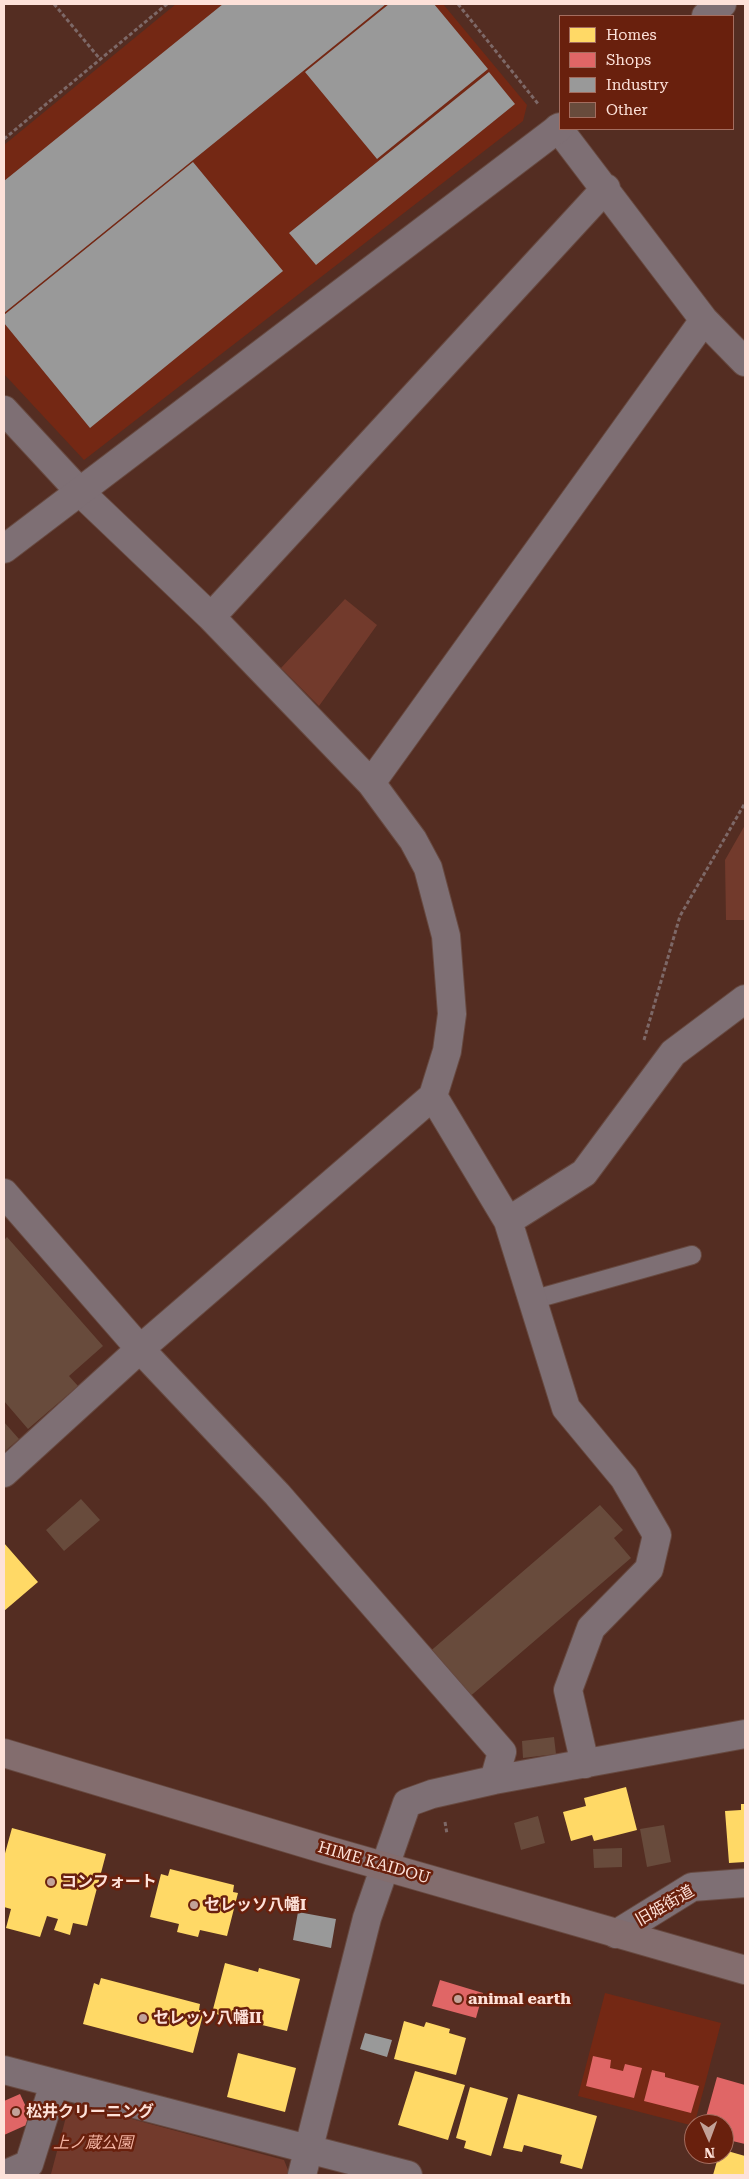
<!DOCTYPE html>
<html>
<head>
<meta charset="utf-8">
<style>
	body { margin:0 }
	#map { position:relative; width:749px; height:2179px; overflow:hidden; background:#542d22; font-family:"Roboto Serif",serif }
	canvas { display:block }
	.frame { position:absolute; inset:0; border:5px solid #fde1d9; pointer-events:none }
	.legend { position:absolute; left:559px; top:15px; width:175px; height:115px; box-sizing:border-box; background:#69200d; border:1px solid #a46d5f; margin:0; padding:6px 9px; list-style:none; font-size:15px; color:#fde1d9 }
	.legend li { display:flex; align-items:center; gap:10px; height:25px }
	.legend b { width:25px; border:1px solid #a46d5f }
	.north { position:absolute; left:684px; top:2114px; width:50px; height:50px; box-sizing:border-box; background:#69200d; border:1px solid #a46d5f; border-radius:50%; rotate:178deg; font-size:14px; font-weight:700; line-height:20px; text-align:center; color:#fde1d9 }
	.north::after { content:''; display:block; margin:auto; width:18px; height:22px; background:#c2a299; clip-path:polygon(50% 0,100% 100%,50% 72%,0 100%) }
</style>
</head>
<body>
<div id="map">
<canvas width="749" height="2179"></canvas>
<div class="frame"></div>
<ul class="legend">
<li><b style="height:14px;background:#ffd966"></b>Homes</li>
<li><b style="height:14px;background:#e06666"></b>Shops</li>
<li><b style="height:14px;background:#999"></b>Industry</li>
<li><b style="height:14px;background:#684b3c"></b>Other</li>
</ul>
<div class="north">N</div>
</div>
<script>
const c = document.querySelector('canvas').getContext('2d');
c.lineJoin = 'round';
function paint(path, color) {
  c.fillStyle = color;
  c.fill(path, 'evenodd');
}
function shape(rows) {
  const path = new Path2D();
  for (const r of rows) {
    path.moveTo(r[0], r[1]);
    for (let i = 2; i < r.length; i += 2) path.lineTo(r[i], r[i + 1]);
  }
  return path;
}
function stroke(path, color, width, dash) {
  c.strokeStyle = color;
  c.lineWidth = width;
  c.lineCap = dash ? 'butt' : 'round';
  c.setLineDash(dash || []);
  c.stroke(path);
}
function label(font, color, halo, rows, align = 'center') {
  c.font = font + ' "Roboto Serif","Noto Sans JP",serif';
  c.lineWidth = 5;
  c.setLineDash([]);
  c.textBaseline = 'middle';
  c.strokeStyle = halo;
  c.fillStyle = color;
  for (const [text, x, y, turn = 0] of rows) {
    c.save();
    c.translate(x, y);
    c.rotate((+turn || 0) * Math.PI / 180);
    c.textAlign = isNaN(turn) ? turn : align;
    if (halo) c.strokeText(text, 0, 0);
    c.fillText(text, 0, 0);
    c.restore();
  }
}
paint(shape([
	[176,4,443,4,527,105,523,121,84,460,4,374,4,145],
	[605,1993,721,2023,694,2126,578,2096]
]), '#742814');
paint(shape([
	[345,599,377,625,319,706,281,668],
	[745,825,745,920,726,920,725,860],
	[80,2105,284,2160,290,2175,47,2175,51,2174,67,2113]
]), '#723a2c');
paint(shape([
	[4,1543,38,1582,4,1611],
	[626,1787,637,1830,594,1841,592,1835,571,1841,563,1812,586,1806,584,1798],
	[741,1804,745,1804,745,1862,729,1863,725,1811,741,1810],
	[12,1828,106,1854,87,1926,73,1923,70,1935,54,1930,58,1919,47,1916,40,1937,6,1928,11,1909,4,1907,4,1857],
	[170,1869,234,1885,233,1892,238,1893,227,1936,200,1930,198,1937,177,1932,179,1924,150,1917,161,1874,168,1876],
	[225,1963,258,1972,259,1968,300,1979,287,2031,212,2013],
	[101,1978,200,2004,199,2010,204,2011,193,2053,83,2024,94,1983,99,1985],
	[404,2021,424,2027,426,2022,450,2029,449,2033,466,2038,456,2075,394,2059],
	[238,2053,296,2068,285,2112,227,2097],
	[415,2071,465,2085,448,2140,398,2125],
	[470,2087,508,2098,491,2156,464,2148,466,2141,456,2138],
	[518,2094,597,2116,582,2169,560,2163,562,2155,524,2145,522,2152,503,2148],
	[724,2150,745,2156,745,2175,713,2175,719,2154,724,2154]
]), '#ffd966');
paint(shape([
	[440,1980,483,1993,476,2018,432,2006],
	[593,2056,611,2060,610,2068,623,2071,625,2064,642,2068,634,2098,586,2086],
	[652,2070,665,2073,665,2077,699,2086,691,2113,644,2101],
	[717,2077,745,2085,745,2144,724,2139,724,2124,704,2124],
	[20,2094,33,2122,4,2135,4,2101]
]), '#e06666');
paint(shape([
	[223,4,386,4,4,313,4,181],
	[389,4,434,4,488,69,377,159,305,72],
	[489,72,515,104,316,265,289,233],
	[193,162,283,271,90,428,4,323,4,315],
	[298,1912,336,1919,331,1948,293,1940],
	[365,2033,392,2040,387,2057,360,2049]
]), '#999');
paint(shape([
	[7,1237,103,1346,69,1376,78,1386,28,1429,4,1401,4,1240],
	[4,1422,19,1439,4,1452],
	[81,1499,100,1520,64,1551,46,1530],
	[600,1505,623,1530,614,1538,631,1558,467,1699,427,1654],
	[554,1737,556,1754,523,1758,522,1741],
	[538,1816,545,1843,521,1850,514,1823],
	[664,1825,671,1862,647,1867,640,1829],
	[622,1848,622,1867,594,1868,593,1849]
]), '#684b3c');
const service = shape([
	[532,1300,692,1255]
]);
const minor = shape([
	[558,128,704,320,745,362],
	[4,410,79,491,211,617,371,783,413,840,428,868,446,936,452,1014,447,1051,433,1096,508,1221,566,1408,624,1478,657,1535,649,1569,591,1628,568,1690,585,1764],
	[211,617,606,188],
	[371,783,704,320],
	[4,1193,140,1349,277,1494,502,1752,494,1780],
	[508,1221,584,1173,673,1053,745,999],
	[4,1473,140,1349,433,1096],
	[616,1934,692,1887,745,1883],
	[4,2070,408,2175],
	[4,2175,29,2164,54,2084],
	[302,2175,367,1918,407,1803,432,1794,494,1780,745,1734]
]);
const tertiary = shape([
	[706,16,722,4],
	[4,549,560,127]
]);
const primary = shape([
	[4,1753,327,1850,745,1970]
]);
stroke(service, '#674940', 20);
stroke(minor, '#674940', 30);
stroke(tertiary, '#674940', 30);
stroke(primary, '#674940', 30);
stroke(shape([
	[54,4,100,59],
	[458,4,539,105],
	[4,139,167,4],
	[644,1040,680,916,745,803],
	[445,1822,447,1834]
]), '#7d6867', 3, [4, 2.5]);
stroke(service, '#7e6f74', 18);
stroke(minor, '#7e6f74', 28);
stroke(tertiary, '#7e6f74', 28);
stroke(primary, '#836d6e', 28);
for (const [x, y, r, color] of [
	[51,1882,5,"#c2a299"],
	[194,1905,5,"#c2a299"],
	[458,1999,5,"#c2a299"],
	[143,2018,5,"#c2a299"],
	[16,2112,5,"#c2a299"]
]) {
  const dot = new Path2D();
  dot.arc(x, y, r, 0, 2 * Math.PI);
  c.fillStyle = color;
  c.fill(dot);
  stroke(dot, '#69200d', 2);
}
label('16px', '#fde1d9', '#69200d', [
	["HIME KAIDOU",374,1863,16],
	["旧姫街道",665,1906,-30]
]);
label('bold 16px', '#fde1d9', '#69200d', [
	["コンフォート",61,1882],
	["セレッソ八幡I",204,1905],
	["animal earth",468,1999],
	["セレッソ八幡II",153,2018],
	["松井クリーニング",26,2112]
], 'left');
label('italic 16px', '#f3b3a2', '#69200d', [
	["上ノ蔵公園",93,2143]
]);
</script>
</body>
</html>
